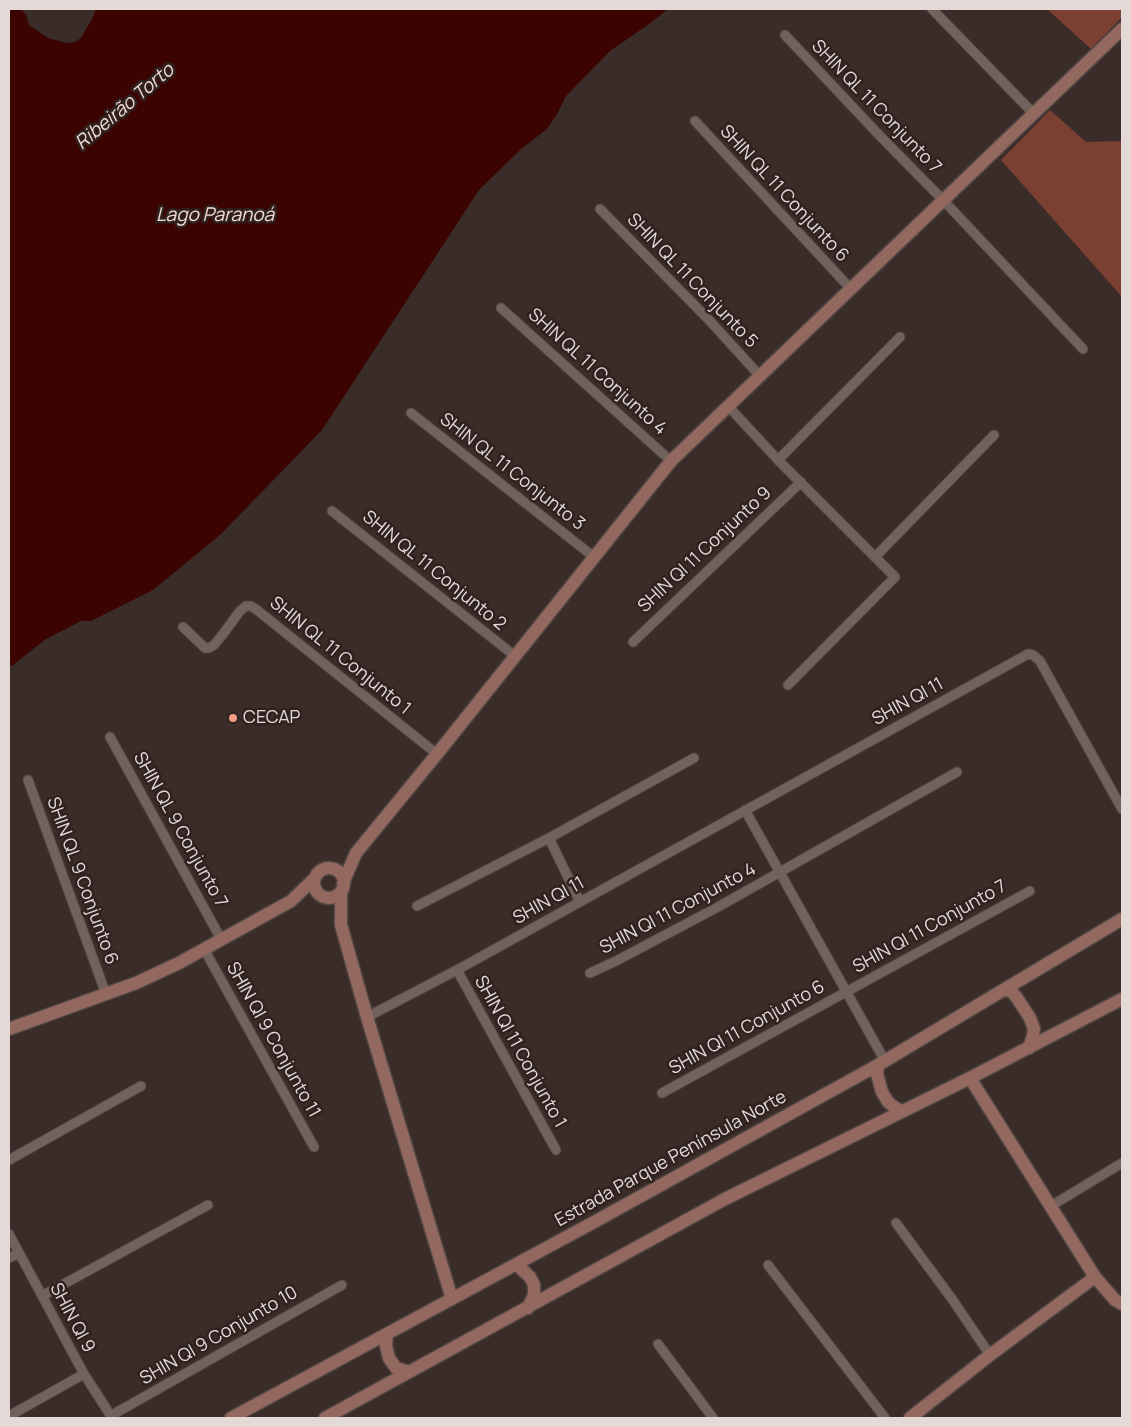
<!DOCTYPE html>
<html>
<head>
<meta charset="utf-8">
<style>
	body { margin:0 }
	#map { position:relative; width:1131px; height:1427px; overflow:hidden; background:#392c29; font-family:Manrope,sans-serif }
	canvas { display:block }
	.frame { position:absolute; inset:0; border:10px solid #e3dad8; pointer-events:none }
</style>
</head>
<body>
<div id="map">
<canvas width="1131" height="1427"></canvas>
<div class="frame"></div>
</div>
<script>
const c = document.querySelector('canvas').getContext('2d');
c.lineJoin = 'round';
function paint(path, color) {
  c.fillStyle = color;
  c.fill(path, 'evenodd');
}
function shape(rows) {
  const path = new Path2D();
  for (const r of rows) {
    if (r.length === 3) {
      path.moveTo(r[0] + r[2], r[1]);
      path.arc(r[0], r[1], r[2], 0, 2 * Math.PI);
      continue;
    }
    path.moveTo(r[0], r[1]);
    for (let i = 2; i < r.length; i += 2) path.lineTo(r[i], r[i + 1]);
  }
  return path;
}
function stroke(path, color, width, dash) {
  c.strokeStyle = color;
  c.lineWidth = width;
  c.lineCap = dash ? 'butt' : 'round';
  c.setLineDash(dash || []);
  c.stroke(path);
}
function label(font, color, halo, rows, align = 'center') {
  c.font = font + ' Manrope,sans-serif';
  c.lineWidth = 5;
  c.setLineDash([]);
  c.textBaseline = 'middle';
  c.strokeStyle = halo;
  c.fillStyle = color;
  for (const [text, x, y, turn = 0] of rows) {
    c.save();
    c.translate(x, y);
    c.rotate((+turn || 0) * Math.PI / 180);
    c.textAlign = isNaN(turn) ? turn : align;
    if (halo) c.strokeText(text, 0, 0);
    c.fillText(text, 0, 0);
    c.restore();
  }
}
paint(shape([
	[1047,9,1122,9,1122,17,1091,49],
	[1050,110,1086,142,1122,141,1122,297,1001,160]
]), '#7c4033');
paint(shape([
	[9,9,21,9,26,15,29,25,48,38,66,43,75,42,81,38,92,19,96,9,668,9,649,24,610,51,566,96,557,114,547,129,521,149,479,190,322,430,220,535,153,590,91,621,81,621,46,639,13,665,9,666]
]), '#3b0400');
const street = shape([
	[932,9,1034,114],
	[785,35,880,136,943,200,1083,349],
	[695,121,850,288],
	[600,209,709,320,760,376],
	[501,308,671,461],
	[728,406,778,460,895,577,788,685],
	[411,413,594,557],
	[778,460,900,337],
	[332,511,515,656],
	[875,557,994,435],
	[183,627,203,646,205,648,209,648,214,645,223,634,240,611,246,606,251,606,257,610,437,754],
	[633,642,801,482],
	[110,737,221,939],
	[28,780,106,994],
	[745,810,885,1061],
	[549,838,580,902],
	[417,906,549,838,694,758],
	[204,949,314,1147],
	[457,970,556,1150],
	[590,973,616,961,718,907,957,772],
	[367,1017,457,970,1028,654,1033,655,1040,661,1122,809],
	[662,1093,1030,891],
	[9,1160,141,1086],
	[1051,1206,1122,1163],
	[896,1223,952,1299,990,1355],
	[9,1234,84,1374,109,1413,112,1415,342,1285],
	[9,1258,19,1253],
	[768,1265,885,1418],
	[42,1296,208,1205],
	[658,1344,713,1418],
	[9,1416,84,1374]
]);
const secondary = shape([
	[329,883,15],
	[343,883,356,853,437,754,671,461,1122,29],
	[341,891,341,925,367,1017,452,1299],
	[1005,989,1012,992,1017,998,1030,1018,1034,1029,1033,1036,1029,1048],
	[9,1029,136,983,179,963,291,901,314,879],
	[878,1065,877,1074,882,1092,888,1102,894,1107,901,1111],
	[970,1078,1095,1277,1115,1300,1122,1304],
	[516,1264,530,1277,534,1285,534,1295,528,1308],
	[387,1334,386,1346,389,1358,396,1368,409,1372],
	[231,1418,596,1221,878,1065,1122,919],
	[325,1418,725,1199,970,1078,1122,999],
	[910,1418,990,1355,1095,1277]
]);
stroke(street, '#534745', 11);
stroke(secondary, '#534745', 15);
stroke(street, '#71625e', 9);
stroke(secondary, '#93685e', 12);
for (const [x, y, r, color] of [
	[233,718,5,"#f49e8a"]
]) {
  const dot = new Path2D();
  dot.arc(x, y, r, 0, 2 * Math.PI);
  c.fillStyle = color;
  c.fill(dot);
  stroke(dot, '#2f221f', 2);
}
label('18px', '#e3dad8', '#2f221f', [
	["SHIN QL 11 Conjunto 7",876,107,46],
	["SHIN QL 11 Conjunto 6",784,194,47],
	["SHIN QL 11 Conjunto 5",692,281,46],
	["SHIN QL 11 Conjunto 4",597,372,42],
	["SHIN QL 11 Conjunto 3",512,472,38],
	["SHIN QI 11 Conjunto 9",705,550,-43],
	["SHIN QL 11 Conjunto 2",434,571,39],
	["SHIN QL 11 Conjunto 1",340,656,39],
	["SHIN QI 11",908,702,-29],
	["SHIN QL 9 Conjunto 7",180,830,61],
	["SHIN QL 9 Conjunto 6",82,881,70],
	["SHIN QI 11",549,901,-29],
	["SHIN QI 11 Conjunto 4",678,909,-28],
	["SHIN QI 11 Conjunto 7",930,927,-29],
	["SHIN QI 11 Conjunto 6",747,1028,-29],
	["SHIN QI 9 Conjunto 11",273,1040,61],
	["SHIN QI 11 Conjunto 1",520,1052,61],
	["Estrada Parque Península Norte",671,1159,-29],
	["SHIN QI 9",72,1318,62],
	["SHIN QI 9 Conjunto 10",219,1336,-30]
]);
label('18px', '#e3dad8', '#2f221f', [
	["CECAP",243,718]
], 'left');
label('italic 19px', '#f3dbd5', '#2f221f', [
	["Ribeirão Torto",125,107,-40],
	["Lago Paranoá",215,216]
]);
</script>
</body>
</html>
